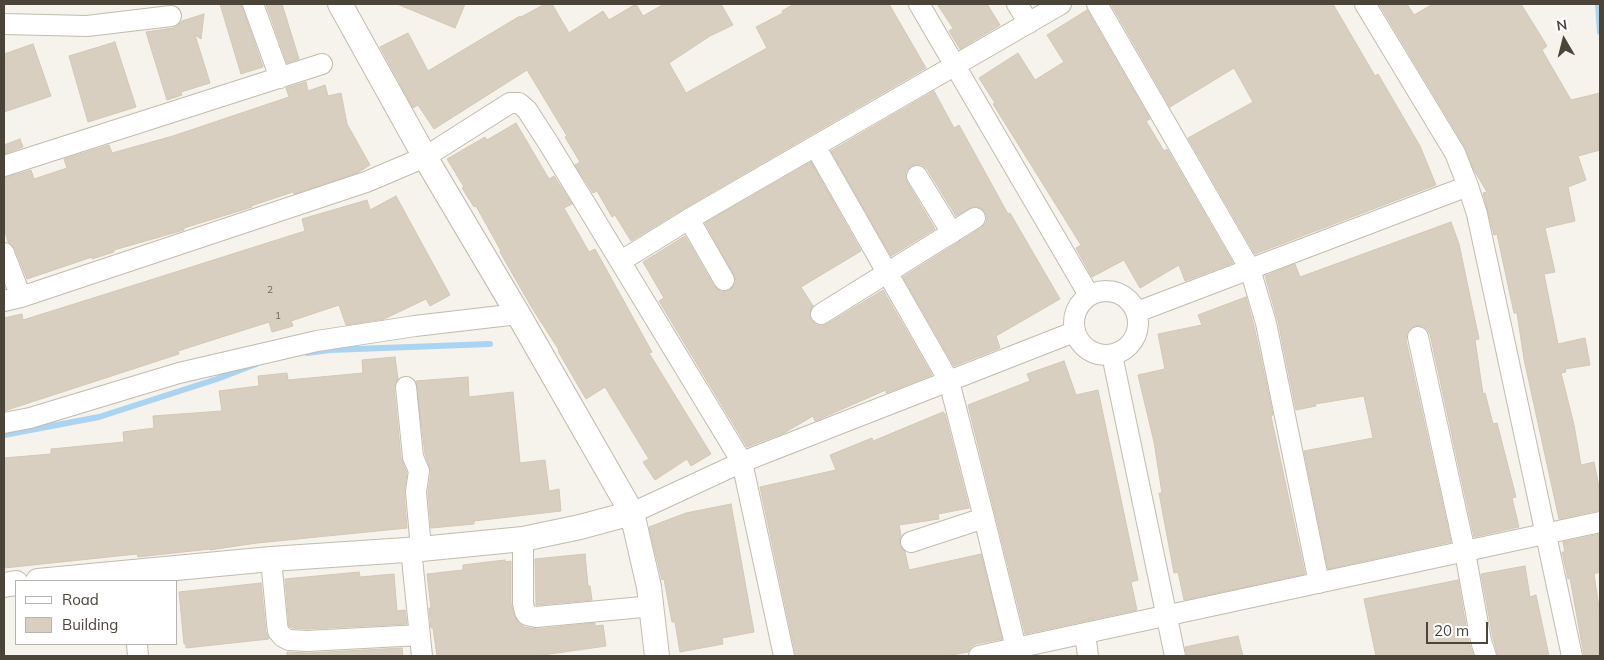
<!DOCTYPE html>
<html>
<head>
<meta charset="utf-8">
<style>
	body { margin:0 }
	#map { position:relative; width:1604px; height:660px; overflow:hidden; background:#f6f3ec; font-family:Mulish,sans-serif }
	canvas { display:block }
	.frame { position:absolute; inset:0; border:5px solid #4b4439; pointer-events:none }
	.legend { position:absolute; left:15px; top:580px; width:162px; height:65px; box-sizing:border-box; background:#fff; border:1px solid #b7b4b0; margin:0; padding:6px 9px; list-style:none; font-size:15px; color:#4b4439 }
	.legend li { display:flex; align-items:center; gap:10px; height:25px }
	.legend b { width:25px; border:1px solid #b7b4b0 }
	.north { position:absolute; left:1539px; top:15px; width:50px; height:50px; -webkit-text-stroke:4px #fff; paint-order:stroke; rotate:352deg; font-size:14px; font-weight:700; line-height:20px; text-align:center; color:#4b4439 }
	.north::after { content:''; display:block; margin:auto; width:18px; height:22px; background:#4b4439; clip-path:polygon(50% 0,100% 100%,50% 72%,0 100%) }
	.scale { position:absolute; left:1426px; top:622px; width:62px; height:22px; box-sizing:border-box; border:2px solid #4b4439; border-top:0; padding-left:6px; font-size:15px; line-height:18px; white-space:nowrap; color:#4b4439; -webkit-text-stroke:4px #fff; paint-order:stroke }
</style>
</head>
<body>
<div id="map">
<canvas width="1604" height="660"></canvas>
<div class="frame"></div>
<ul class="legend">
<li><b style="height:6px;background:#fff"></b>Road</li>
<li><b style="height:14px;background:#d8cfc1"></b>Building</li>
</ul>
<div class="north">N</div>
<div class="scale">20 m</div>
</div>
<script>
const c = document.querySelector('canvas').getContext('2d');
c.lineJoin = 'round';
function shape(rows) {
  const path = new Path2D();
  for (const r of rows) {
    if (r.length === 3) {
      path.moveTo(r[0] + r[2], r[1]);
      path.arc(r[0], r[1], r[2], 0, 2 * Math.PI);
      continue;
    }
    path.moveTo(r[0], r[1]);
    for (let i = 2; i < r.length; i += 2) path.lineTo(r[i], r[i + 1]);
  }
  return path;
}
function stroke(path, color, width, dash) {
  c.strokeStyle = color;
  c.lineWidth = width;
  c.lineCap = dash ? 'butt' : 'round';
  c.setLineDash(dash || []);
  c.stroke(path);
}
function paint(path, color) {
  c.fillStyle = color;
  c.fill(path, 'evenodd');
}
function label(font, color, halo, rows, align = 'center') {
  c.font = font + ' Mulish,sans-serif';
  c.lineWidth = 5;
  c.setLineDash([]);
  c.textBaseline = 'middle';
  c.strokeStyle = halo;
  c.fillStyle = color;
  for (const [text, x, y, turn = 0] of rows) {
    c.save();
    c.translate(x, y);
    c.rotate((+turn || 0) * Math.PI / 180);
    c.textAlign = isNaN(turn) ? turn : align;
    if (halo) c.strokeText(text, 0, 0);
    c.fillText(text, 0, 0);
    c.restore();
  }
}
stroke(shape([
	[1598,4,1600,32],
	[307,353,330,350,490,344],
	[4,435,99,417,217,379,256,364]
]), '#a9d4f2', 6);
const building = shape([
	[220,4,241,4,263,67,241,74,220,4],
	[266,4,282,4,299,59,287,63,266,4],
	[397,4,465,4,455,28,397,4],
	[545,4,552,4,569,33,603,11,609,20,636,4,643,16,664,4,721,4,733,25,710,36,669,63,686,93,767,48,756,27,783,13,782,11,794,4,889,4,926,68,683,209,631,241,615,215,612,217,597,191,593,193,575,165,580,162,565,137,567,136,527,70,434,129,418,105,413,108,380,47,408,33,428,71,520,16,521,17,545,4],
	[937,4,987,4,1000,25,960,49,949,31,953,28,937,4],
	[1111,4,1333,4,1375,76,1378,74,1420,146,1436,185,1255,254,1188,138,1253,102,1234,68,1170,107,1111,4],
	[1379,4,1407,4,1414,15,1433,4,1521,4,1547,46,1542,50,1571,100,1600,93,1600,150,1578,156,1586,180,1568,187,1575,221,1545,228,1555,272,1544,274,1558,344,1585,338,1590,365,1565,369,1566,372,1561,373,1574,425,1581,465,1594,462,1600,492,1600,510,1559,519,1524,359,1517,313,1514,313,1497,234,1494,235,1483,193,1487,192,1474,170,1465,147,1379,4],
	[1087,10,1150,119,1146,121,1164,151,1167,149,1233,263,1185,281,1179,265,1140,288,1124,260,1092,277,1076,248,1081,245,993,104,995,103,979,78,1018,53,1035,80,1064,62,1047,35,1087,10],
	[204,14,201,39,195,35,210,83,181,92,182,95,167,100,146,32,173,28,178,25,182,21,204,14],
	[115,42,136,107,88,122,69,56,115,42],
	[33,44,51,96,4,112,4,54,33,44],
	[306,82,308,91,325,85,328,96,341,93,347,124,370,165,357,173,294,194,293,192,251,206,252,207,184,228,184,230,114,250,114,252,92,259,92,257,27,279,15,249,8,242,4,228,4,178,31,170,34,179,67,168,64,159,109,145,112,153,173,136,289,97,286,88,306,82],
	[934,91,954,128,959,125,1008,214,1010,213,1060,299,996,336,1000,348,954,366,903,277,981,228,986,223,987,218,985,212,981,208,974,206,956,216,927,169,922,165,917,164,911,166,906,171,905,176,907,182,935,229,891,256,831,151,934,91],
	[516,123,549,179,554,176,572,204,564,208,589,252,595,249,652,352,649,353,711,454,691,466,687,459,655,480,643,462,649,459,605,387,586,399,558,351,559,350,532,308,500,252,501,251,476,206,474,207,462,188,464,187,447,159,485,137,487,140,516,123],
	[20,139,23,147,4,154,4,145,20,139],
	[811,162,861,251,801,287,813,306,809,314,811,320,816,325,821,326,827,324,883,290,932,375,886,393,886,390,815,421,813,416,784,433,747,447,659,301,664,298,643,262,685,236,714,286,718,290,723,292,730,290,734,286,736,281,734,275,705,223,811,162],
	[396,196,450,295,430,306,426,299,384,319,346,325,339,305,291,321,293,326,272,332,269,322,178,351,179,354,4,411,4,318,22,314,23,320,106,294,305,231,302,219,367,200,370,210,396,196],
	[1451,222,1459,244,1479,339,1475,340,1483,394,1485,393,1493,424,1497,423,1516,497,1512,498,1519,527,1474,537,1430,334,1427,329,1422,326,1415,326,1410,328,1407,333,1406,340,1451,542,1328,569,1304,451,1373,438,1364,396,1315,404,1316,406,1296,410,1278,321,1265,276,1295,264,1300,277,1451,222],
	[1246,297,1254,326,1273,415,1271,416,1305,574,1184,600,1178,572,1174,573,1159,493,1162,493,1154,442,1138,375,1165,369,1158,334,1202,325,1198,315,1246,297],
	[395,357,398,379,394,388,401,458,407,473,404,493,407,528,257,543,210,550,210,549,138,557,137,554,4,568,4,458,51,454,51,449,124,442,123,432,154,428,153,416,222,411,219,391,259,386,258,376,287,373,288,380,363,373,362,360,395,357],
	[1064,361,1076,395,1098,390,1138,580,1131,582,1137,610,1025,634,968,405,1030,381,1027,374,1064,361],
	[468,377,469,397,513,392,520,463,545,460,549,491,559,489,561,511,474,521,474,524,431,528,428,492,431,472,425,454,416,381,468,377],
	[943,412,945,414,969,508,938,514,939,519,899,525,901,535,900,545,905,552,909,570,981,554,1002,639,976,644,971,647,968,652,947,656,796,656,760,487,836,470,830,455,872,438,873,441,943,412],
	[731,504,754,632,722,638,723,644,680,652,675,622,672,622,664,579,662,580,649,527,686,513,731,504],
	[1600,534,1600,572,1594,574,1600,614,1600,656,1584,656,1570,578,1568,579,1562,552,1565,552,1563,542,1600,534],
	[585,554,588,586,590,586,592,600,536,605,535,559,585,554],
	[505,560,505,562,511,561,511,603,514,615,518,622,524,627,537,629,595,623,595,626,603,625,606,646,536,656,437,656,433,628,431,628,429,608,431,608,427,574,463,570,463,565,505,560],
	[1525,566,1530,597,1536,595,1549,656,1498,656,1493,638,1481,574,1525,566],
	[359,572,360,577,394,574,397,611,405,610,407,624,307,629,292,628,289,626,285,579,359,572],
	[1458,580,1469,643,1474,656,1376,656,1364,599,1458,580],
	[261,583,266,632,269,639,186,648,186,644,184,644,179,592,261,583],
	[1238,636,1243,656,1187,656,1185,647,1238,636],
	[402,648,403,656,287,656,287,652,308,653,402,648]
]);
paint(building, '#d8cfc1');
stroke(building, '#d3c7b4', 1);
const minor = shape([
	[253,4,280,78],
	[919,4,1089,295],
	[1017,4,1029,23],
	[1097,4,1250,269,1266,323,1319,583],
	[1365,4,1455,153,1468,186,1477,214,1572,656],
	[4,24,87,26,171,16],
	[815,146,949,381,984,518,1016,648],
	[4,166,322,64],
	[917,176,952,233],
	[689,219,724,280],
	[4,253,21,297],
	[621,261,689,219,1061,4],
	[1106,323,32],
	[4,301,21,297,366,182,425,157,510,103,519,103,527,110,549,144,742,462,784,656],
	[1137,312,1468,186],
	[821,314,975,218],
	[1418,337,1465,552,1481,641,1486,656],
	[1112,355,1175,656],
	[406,387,413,457,419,471,416,492,421,549],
	[4,423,30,418,179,373,317,341,415,326,518,314],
	[632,513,742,462,1074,332],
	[523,539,523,603,525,612,527,615,536,617,653,606],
	[911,542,984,518],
	[411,549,422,656],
	[271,559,277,623,278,631,283,637,289,640,307,641,420,635],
	[1085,633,1088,656],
	[137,644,138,656],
	[979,656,1600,522]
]);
const tertiary = shape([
	[340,4,425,157,518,314,632,513,649,587,657,656],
	[38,581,271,559,421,549,523,539,580,527,632,513],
	[4,585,16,583]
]);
stroke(minor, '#c2bbae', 22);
stroke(tertiary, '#c2bbae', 26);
stroke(minor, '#fff', 20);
stroke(tertiary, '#fff', 24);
label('10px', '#6e675b', null, [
	["2",270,290],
	["1",278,316]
]);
</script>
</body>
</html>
